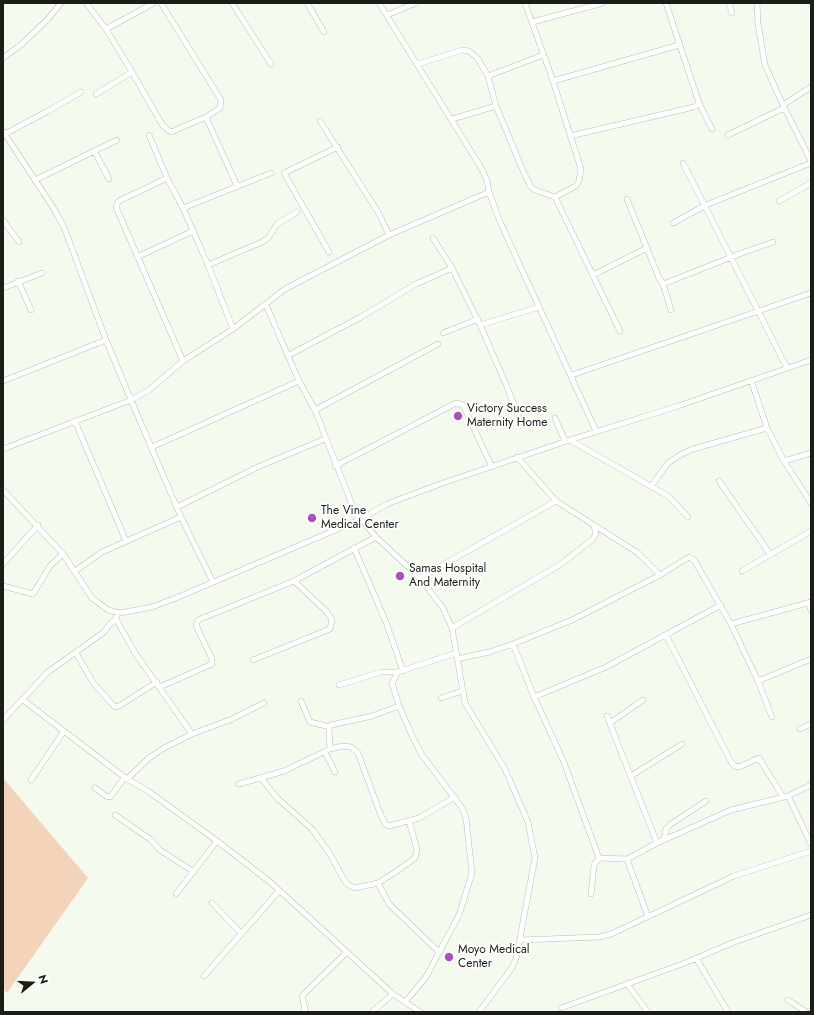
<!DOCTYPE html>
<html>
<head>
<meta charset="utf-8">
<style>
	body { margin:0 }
	#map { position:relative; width:814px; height:1015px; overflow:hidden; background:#f4fbee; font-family:Jost,sans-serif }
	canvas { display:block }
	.frame { position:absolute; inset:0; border:4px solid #1a1d18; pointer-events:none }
	.north { position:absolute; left:12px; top:963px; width:40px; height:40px; -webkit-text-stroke:3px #fff; paint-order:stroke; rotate:72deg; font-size:11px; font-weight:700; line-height:16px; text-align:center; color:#1a1d18 }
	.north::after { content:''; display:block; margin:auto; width:14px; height:18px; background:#1a1d18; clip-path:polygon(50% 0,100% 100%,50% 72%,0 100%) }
</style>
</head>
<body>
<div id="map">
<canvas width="814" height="1015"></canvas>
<div class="frame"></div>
<div class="north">N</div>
</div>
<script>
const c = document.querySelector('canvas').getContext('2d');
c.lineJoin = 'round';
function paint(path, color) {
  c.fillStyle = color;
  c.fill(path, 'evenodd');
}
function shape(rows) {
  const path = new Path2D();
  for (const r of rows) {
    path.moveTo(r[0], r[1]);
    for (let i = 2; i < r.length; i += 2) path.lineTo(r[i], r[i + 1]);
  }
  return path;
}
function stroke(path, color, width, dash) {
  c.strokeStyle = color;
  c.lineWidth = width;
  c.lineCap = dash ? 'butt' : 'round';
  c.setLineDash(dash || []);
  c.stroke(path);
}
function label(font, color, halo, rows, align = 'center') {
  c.font = font + ' Jost,sans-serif';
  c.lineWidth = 3.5;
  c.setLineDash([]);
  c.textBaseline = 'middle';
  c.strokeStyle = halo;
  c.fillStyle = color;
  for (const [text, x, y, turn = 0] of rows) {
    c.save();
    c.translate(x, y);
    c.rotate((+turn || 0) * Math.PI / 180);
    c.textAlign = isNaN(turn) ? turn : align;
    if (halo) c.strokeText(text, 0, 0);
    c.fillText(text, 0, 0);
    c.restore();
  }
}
paint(shape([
	[3,778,88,878,7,993,3,989]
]), '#f3d4ba');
const minor = shape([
	[86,3,106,29,132,72,163,126,171,132,206,117,220,108,221,100,161,3],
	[232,3,271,64],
	[307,3,324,32],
	[379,3,480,166,487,180,489,192,501,224,596,431],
	[525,3,553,81,581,169,579,181,576,186,555,197],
	[729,3,732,13],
	[757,3,758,24,765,65,783,105,811,161],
	[387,15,416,3],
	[532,22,603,3],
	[106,29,154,3],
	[3,58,22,44,47,20,61,3],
	[418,64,462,50,469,51,478,59,488,76,496,106,524,173,531,187,535,190,555,197,620,331],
	[488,76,543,55],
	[553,81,679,45],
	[96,94,132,72],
	[699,103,712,129],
	[783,105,811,87],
	[206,117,237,186],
	[452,119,496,106],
	[320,121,378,212,389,235],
	[3,131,54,209,64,227,106,340,131,400,181,517,213,582],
	[5,134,48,111,81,92],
	[149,135,167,178,183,208,208,265,233,329],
	[728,135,784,108],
	[570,136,694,107,699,103,666,3],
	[95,152,109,179],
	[683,163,787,368],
	[167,178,121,200,118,202,116,207,183,361],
	[35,180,117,140],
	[627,199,659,278,663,284,742,253,773,242],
	[779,201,811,183],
	[183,208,271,173],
	[3,220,19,242],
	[673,223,706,205,811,163],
	[433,238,452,268,480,325,506,384,519,418],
	[329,252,284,173,338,147],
	[137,257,193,231],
	[208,265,262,242,268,238,277,224,297,212],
	[593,275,647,248],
	[18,281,31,310],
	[663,284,671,310],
	[3,288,42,273],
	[266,305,299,381,315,410,358,520],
	[480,325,539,307],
	[443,333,478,319],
	[289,355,361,317,416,284,452,268],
	[572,375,811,293],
	[751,380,767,428,784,461,811,503],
	[3,381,106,340],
	[315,410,438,344],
	[555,418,565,441],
	[75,421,126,541],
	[570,440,668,496,688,517],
	[152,447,299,381],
	[3,449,131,400,149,390,183,361,233,329,285,289,389,235,489,192],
	[517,457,556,501,638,553,660,575],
	[784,461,811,453],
	[335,466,456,403,463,405,492,467],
	[719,481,770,554],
	[652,485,668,463,680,455,693,449,767,428],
	[3,490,63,554,92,598,108,610,120,613,152,607,176,598,361,519,387,504,440,484,570,440,678,406,811,360],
	[177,507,260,466,325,439],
	[361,519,376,537,420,578,443,608,452,628,465,703,505,769,528,822,535,858,516,959,511,969,479,1012],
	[354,548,386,622,403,671],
	[3,564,38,525],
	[75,571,102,552,181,517],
	[742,571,811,531],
	[420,578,556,501],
	[3,586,33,594,50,566,63,554],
	[808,603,811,610],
	[116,619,135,653,192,734],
	[731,624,811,602],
	[452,628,561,564,593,539,596,534,594,526],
	[666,635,731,762,735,766,739,767,759,758,783,797],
	[513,644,534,697,563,760,599,858,594,865,591,894],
	[76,653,94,684,115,707,119,706,157,682],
	[457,659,489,652,513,644,572,620,660,575,689,557,694,560,731,624,758,681,772,717],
	[253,660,330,629,332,620,327,612,294,581],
	[398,672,392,683,399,706,413,738,422,755,462,808,466,818,472,873,459,915,426,977,406,1001],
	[758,681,811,659],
	[339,685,381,672,398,672,456,653],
	[160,687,212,664,212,659,196,625,198,620,294,581,376,537],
	[534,697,606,667,721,605],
	[441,698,462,691],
	[23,700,127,779,148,791,217,841,269,881,393,994,420,1012],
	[301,701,310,722,330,727],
	[607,716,657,843],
	[3,720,48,672,104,632,109,625,116,619,117,613],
	[610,723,643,700],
	[800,729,811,724],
	[330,749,329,729,331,725,372,716,399,706],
	[325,752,335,772],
	[631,776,682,744],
	[261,778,277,798,312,829,330,854,343,878,347,884,355,888,378,883,397,871,415,858,417,850,409,821],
	[127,779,149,758,164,748,192,734,232,719,264,703],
	[31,780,64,731],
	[239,784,284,771,330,749,343,746,351,747,358,753,380,813,385,824,389,826,419,818,455,797],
	[95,788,106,796,110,797,125,777],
	[788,796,811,844],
	[115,815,150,839,160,850,194,872],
	[664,840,666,829,671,824,706,801],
	[599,858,627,859,657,843,731,810,788,796,811,785],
	[627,859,648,917],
	[378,883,389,904,438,951],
	[176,894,217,841],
	[212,903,241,933],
	[520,940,599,937,611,934,734,876,811,851],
	[696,958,728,1012],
	[204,976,279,891],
	[627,984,648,1012],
	[788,1000,806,1012],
	[561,1008,685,963,732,943,811,915],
	[303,1012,305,1009,302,997,304,994,347,952],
	[372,1012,393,994]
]);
stroke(minor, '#b8bfb2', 6);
stroke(minor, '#fff', 5);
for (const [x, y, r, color] of [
	[458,416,5,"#aa51bd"],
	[312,518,5,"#aa51bd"],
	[400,576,5,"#aa51bd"],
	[449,957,5,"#aa51bd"]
]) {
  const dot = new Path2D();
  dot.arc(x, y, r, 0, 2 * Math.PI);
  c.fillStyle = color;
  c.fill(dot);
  stroke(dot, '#fff', 1.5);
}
label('12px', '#1a1d18', '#fff', [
	["Victory Success",467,409],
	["Maternity Home",467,423],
	["The Vine",321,511],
	["Medical Center",321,525],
	["Samas Hospital",409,569],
	["And Maternity",409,583],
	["Moyo Medical",458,950],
	["Center",458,964]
], 'left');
</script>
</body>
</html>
